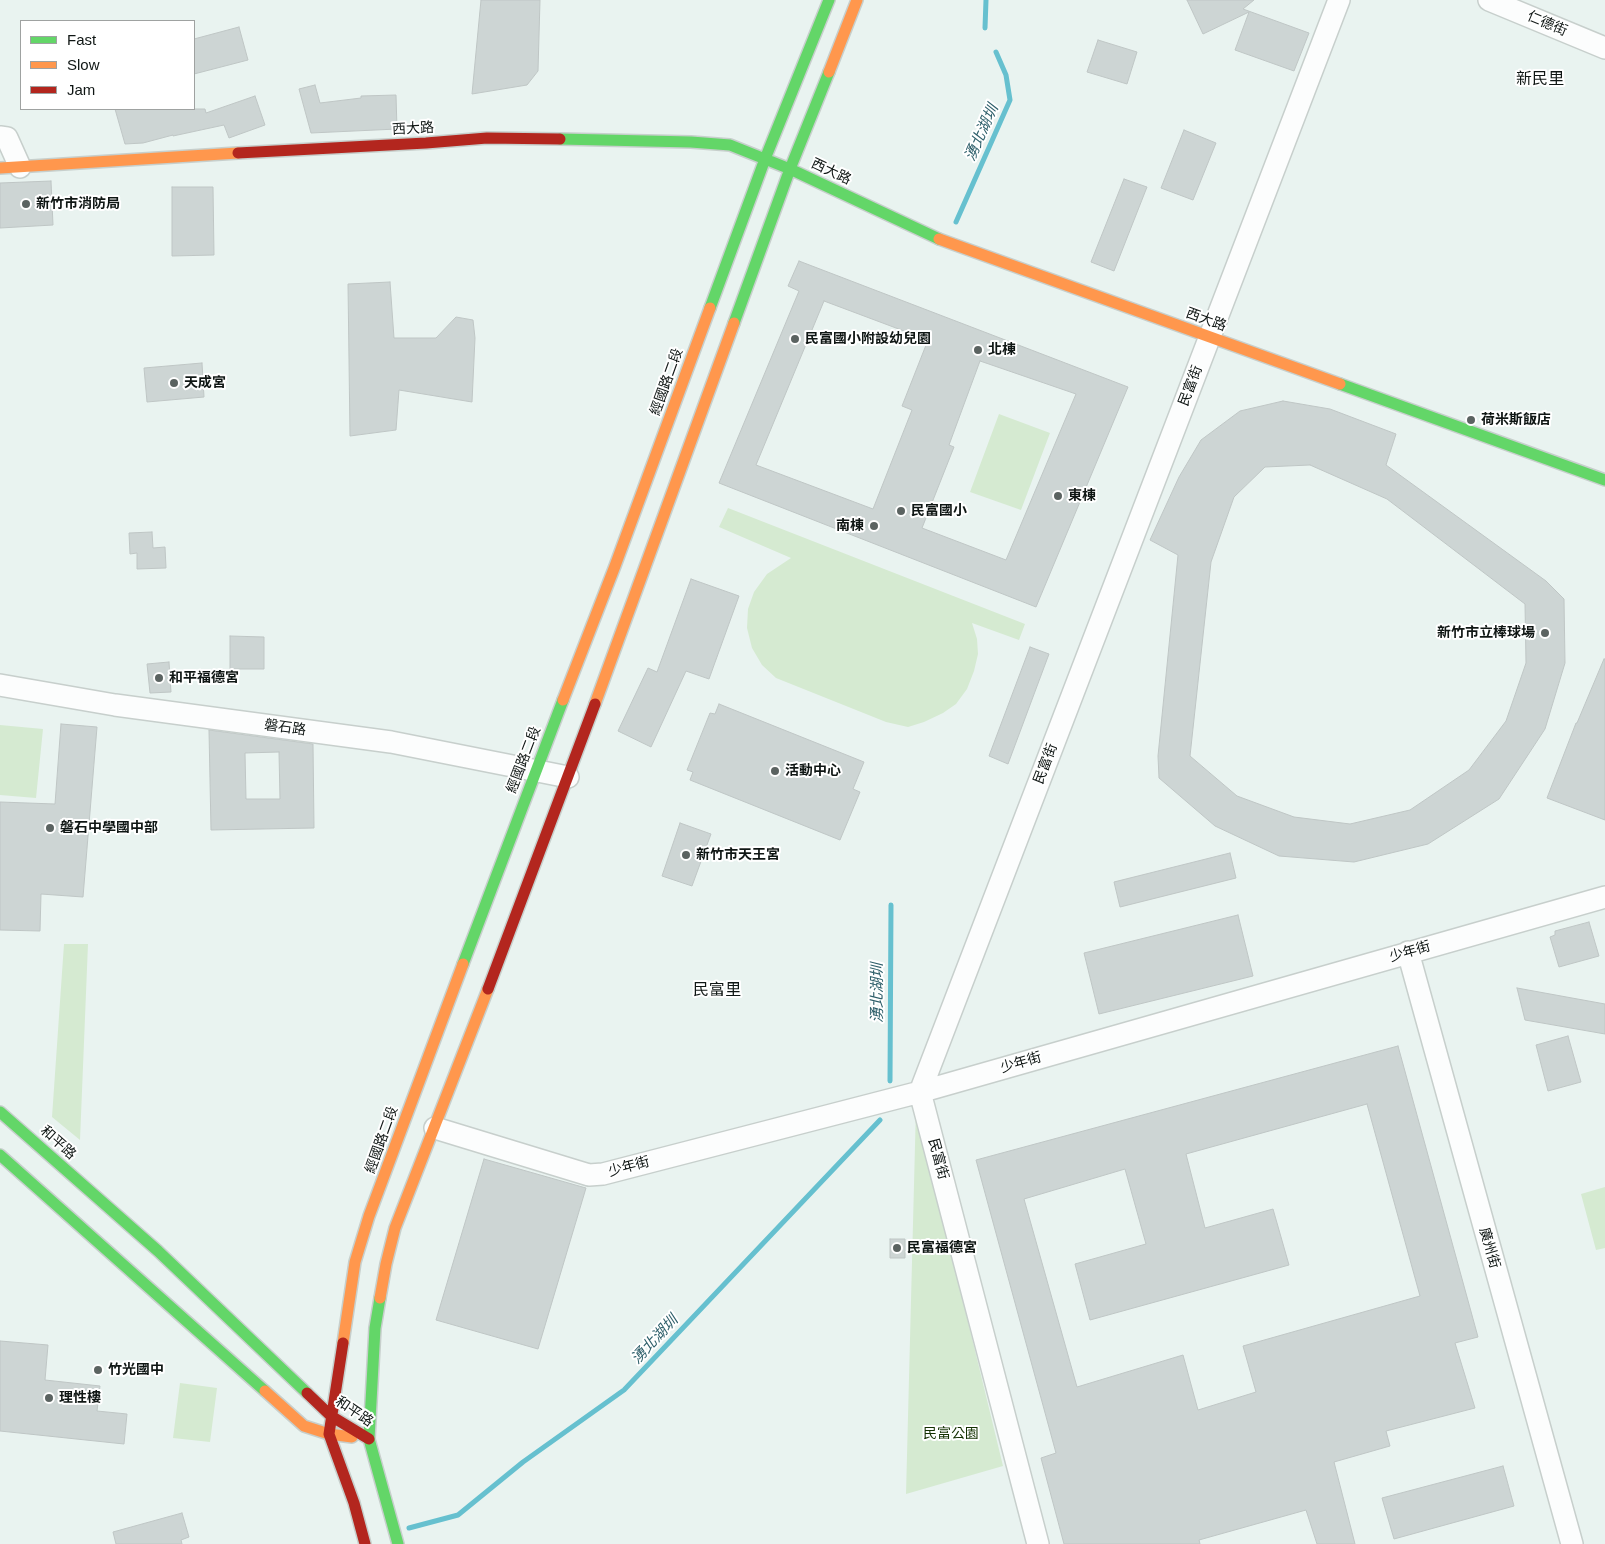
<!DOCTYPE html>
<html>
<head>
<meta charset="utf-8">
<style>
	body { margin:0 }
	#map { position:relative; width:1605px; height:1544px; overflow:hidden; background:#e9f3f0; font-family:Helvetica,sans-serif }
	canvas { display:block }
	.legend { position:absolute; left:20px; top:20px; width:175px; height:90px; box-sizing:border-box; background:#fff; border:1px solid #9fa2a1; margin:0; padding:6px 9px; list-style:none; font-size:15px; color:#0f1614 }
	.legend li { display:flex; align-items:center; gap:10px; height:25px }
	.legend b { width:25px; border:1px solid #9fa2a1 }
</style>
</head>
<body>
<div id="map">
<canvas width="1605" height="1544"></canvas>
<ul class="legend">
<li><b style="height:6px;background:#63d668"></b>Fast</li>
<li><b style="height:6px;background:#ff974d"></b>Slow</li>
<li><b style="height:6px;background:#b3261e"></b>Jam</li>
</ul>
</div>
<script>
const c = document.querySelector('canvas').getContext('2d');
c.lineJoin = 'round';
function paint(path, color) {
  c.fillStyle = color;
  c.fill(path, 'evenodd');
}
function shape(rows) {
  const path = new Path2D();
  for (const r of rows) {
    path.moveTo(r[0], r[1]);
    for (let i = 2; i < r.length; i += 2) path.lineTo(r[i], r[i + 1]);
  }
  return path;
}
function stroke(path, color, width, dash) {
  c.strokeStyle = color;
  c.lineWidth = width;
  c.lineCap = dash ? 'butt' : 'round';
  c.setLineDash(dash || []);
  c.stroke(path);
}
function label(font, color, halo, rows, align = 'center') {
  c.font = font + ' Helvetica,"Noto Sans TC",sans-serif';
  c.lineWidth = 4;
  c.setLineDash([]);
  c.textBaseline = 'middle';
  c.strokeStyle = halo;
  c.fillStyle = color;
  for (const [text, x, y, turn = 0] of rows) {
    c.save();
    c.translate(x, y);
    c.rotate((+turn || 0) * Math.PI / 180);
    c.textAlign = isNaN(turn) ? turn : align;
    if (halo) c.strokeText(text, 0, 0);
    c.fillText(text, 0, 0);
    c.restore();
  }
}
paint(shape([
	[999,414,1050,433,1021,510,970,492],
	[728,508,1025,624,1019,640,972,623,977,639,978,654,974,671,967,689,956,704,943,713,924,722,908,727,886,722,776,678,762,665,752,648,747,628,748,609,754,592,767,574,791,558,719,527],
	[0,725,43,729,36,798,0,795],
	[64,944,88,944,80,1140,52,1117],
	[916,1107,1003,1466,906,1494],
	[1605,1187,1605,1248,1596,1250,1581,1194],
	[180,1383,217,1388,210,1442,173,1438]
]), '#d5ead1');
stroke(shape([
	[985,28,986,0],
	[956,222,1010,100,1006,75,996,52],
	[890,1081,891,905],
	[409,1528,458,1515,523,1462,624,1390,880,1120]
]), '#66c0cf', 5);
const building = shape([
	[481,0,540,0,538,71,527,85,472,94,481,0],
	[1187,0,1254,0,1243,9,1309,33,1294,71,1235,50,1249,12,1203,34,1187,0],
	[239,27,248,60,194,74,194,39,239,27],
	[1098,40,1137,52,1127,84,1087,72,1098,40],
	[315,85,320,103,361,98,361,96,396,95,397,129,311,133,299,89,315,85],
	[255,96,265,125,229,138,224,125,173,136,173,135,143,143,125,144,115,109,205,109,206,113,255,96],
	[1184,130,1216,143,1193,200,1161,188,1184,130],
	[1124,179,1147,187,1114,271,1091,262,1124,179],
	[51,181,53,225,0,228,0,183,51,181],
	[172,187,213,187,214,255,172,256,172,187],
	[799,261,1128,387,1036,607,719,483,799,291,788,286,799,261],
	[824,301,928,340,902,406,912,410,873,509,756,465,824,301],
	[980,361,1076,394,1006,560,922,528,954,447,949,445,980,361],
	[390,282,394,338,436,338,456,317,473,320,475,338,472,402,399,390,396,430,350,436,348,284,390,282],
	[202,363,204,397,147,402,144,368,202,363],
	[1283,401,1330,409,1396,434,1386,465,1546,581,1564,599,1565,663,1545,729,1499,799,1428,844,1354,862,1279,856,1215,826,1159,778,1158,756,1178,555,1150,540,1179,477,1201,440,1240,411,1283,401],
	[1310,465,1387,499,1525,604,1526,663,1506,721,1469,770,1410,810,1350,824,1294,817,1237,796,1190,756,1211,562,1234,497,1265,467,1310,465],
	[152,532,153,548,165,547,166,568,137,569,137,553,130,554,129,533,152,532],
	[691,579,739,596,709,679,686,671,651,747,618,731,648,668,657,672,691,579],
	[230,636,264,637,264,669,230,669,230,636],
	[1030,647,1049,654,1008,764,989,756,1030,647],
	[1604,659,1605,659,1605,820,1547,798,1576,723,1577,723,1604,659],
	[169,662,171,692,150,693,147,664,169,662],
	[719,704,864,762,853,789,860,792,840,840,690,780,693,772,687,770,710,713,715,714,719,704],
	[61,724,97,727,83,897,41,894,40,931,0,930,0,802,55,804,61,724],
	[209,730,313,744,314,828,211,830,209,730],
	[279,752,280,799,246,799,245,753,279,752],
	[680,823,711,834,692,886,662,876,680,823],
	[1230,853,1236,878,1120,907,1114,882,1230,853],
	[1238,915,1253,976,1099,1014,1084,953,1238,915],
	[1589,922,1599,956,1559,967,1550,937,1555,935,1555,931,1589,922],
	[1517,988,1605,1004,1605,1034,1525,1020,1517,988],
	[1568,1036,1581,1082,1548,1091,1536,1045,1568,1036],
	[1398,1046,1478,1337,1455,1343,1475,1408,1386,1431,1390,1446,1334,1462,1355,1544,1317,1544,1306,1510,1199,1540,1200,1544,1064,1544,1041,1458,1056,1453,976,1160,1398,1046],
	[1367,1104,1420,1296,1243,1346,1256,1392,1198,1410,1183,1355,1077,1387,1024,1199,1125,1169,1146,1244,1075,1264,1090,1320,1289,1265,1273,1209,1205,1228,1186,1154,1367,1104],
	[484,1159,586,1188,538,1349,436,1320,484,1159],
	[890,1239,905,1239,905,1258,890,1258,890,1239],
	[0,1341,48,1345,45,1380,100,1386,97,1411,127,1414,124,1444,0,1431,0,1341],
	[1503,1466,1514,1506,1394,1539,1382,1498,1503,1466],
	[182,1513,189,1537,181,1540,182,1544,116,1544,113,1532,182,1513]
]);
paint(building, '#cdd5d4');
stroke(building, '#bfc6c5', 1);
const street = shape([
	[1489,0,1605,48],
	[0,137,7,138,20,167],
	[0,685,115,705,391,742,568,777],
	[1408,952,1572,1544],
	[435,1128,589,1175,603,1174,920,1092,1605,897],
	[1038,1544,920,1092,1339,0]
]);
const fast = shape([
	[560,139,691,142,730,145,790,169,939,239],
	[710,308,765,159,829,0],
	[734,323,790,169,829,72],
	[1340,384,1605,480],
	[463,964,563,700],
	[0,1112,158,1251,307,1393],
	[0,1155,265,1391],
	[380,1298,375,1328,369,1439,398,1544]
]);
const slow = shape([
	[829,72,857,0],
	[0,168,238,153],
	[939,239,1340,384],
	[563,700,615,566,710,308],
	[595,704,734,323],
	[380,1298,386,1264,395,1228,488,989],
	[343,1343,355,1262,369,1216,463,964],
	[265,1391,304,1426,329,1434,352,1437]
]);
const jam = shape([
	[238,153,426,143,487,138,560,139],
	[488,989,595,704],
	[343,1343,329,1434,354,1503,365,1544],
	[307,1393,331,1416,369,1439]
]);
stroke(street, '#c7cfcc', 24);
stroke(fast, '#c7cfcc', 14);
stroke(slow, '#c7cfcc', 14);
stroke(jam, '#c7cfcc', 14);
stroke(street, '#fcfdfd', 21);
stroke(fast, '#63d668', 11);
stroke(slow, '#ff974d', 11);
stroke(jam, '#b3261e', 11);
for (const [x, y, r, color] of [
	[26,204,5,"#5b6361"],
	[795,339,5,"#5b6361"],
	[978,350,5,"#5b6361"],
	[174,383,5,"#5b6361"],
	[1471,420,5,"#5b6361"],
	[1058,496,5,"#5b6361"],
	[901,511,5,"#5b6361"],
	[874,526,5,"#5b6361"],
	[1545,633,5,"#5b6361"],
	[159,678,5,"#5b6361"],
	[775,771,5,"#5b6361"],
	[50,828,5,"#5b6361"],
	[686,855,5,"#5b6361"],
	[897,1248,5,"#5b6361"],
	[98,1370,5,"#5b6361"],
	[49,1398,5,"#5b6361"]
]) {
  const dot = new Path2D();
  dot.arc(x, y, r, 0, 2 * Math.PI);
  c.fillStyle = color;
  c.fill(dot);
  stroke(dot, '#fff', 2);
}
label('14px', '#0f1614', '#fff', [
	["仁德街",1547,24,23],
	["西大路",413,129,-3],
	["西大路",831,172,25],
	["西大路",1206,320,20],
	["經國路二段",667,382,-70],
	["民富街",1191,386,-69],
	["磐石路",285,728,8],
	["經國路二段",524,760,-69],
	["民富街",1046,764,-69],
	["少年街",1410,952,-16],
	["少年街",1021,1063,-16],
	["經國路二段",382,1140,-70],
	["和平路",58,1143,42],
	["民富街",938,1159,75],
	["少年街",629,1167,-15],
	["廣州街",1489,1248,74],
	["和平路",354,1412,34]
]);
label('bold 14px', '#0f1614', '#fff', [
	["新竹市消防局",36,204],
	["民富國小附設幼兒園",805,339],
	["北棟",988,350],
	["天成宮",184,383],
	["荷米斯飯店",1481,420],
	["東棟",1068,496],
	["民富國小",911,511],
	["南棟",864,526,"right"],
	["新竹市立棒球場",1535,633,"right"],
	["和平福德宮",169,678],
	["活動中心",785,771],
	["磐石中學國中部",60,828],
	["新竹市天王宮",696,855],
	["民富福德宮",907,1248],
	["竹光國中",108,1370],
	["理性樓",59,1398]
], 'left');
label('14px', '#133101', '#fff', [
	["民富公園",951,1434]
]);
label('italic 15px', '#2e5f6a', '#fff', [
	["湧北湖圳",982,133,-66],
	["湧北湖圳",878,993,-90],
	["湧北湖圳",655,1340,-47]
]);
label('16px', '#0f1614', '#fff', [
	["新民里",1540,80],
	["民富里",717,991]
]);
</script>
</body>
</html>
